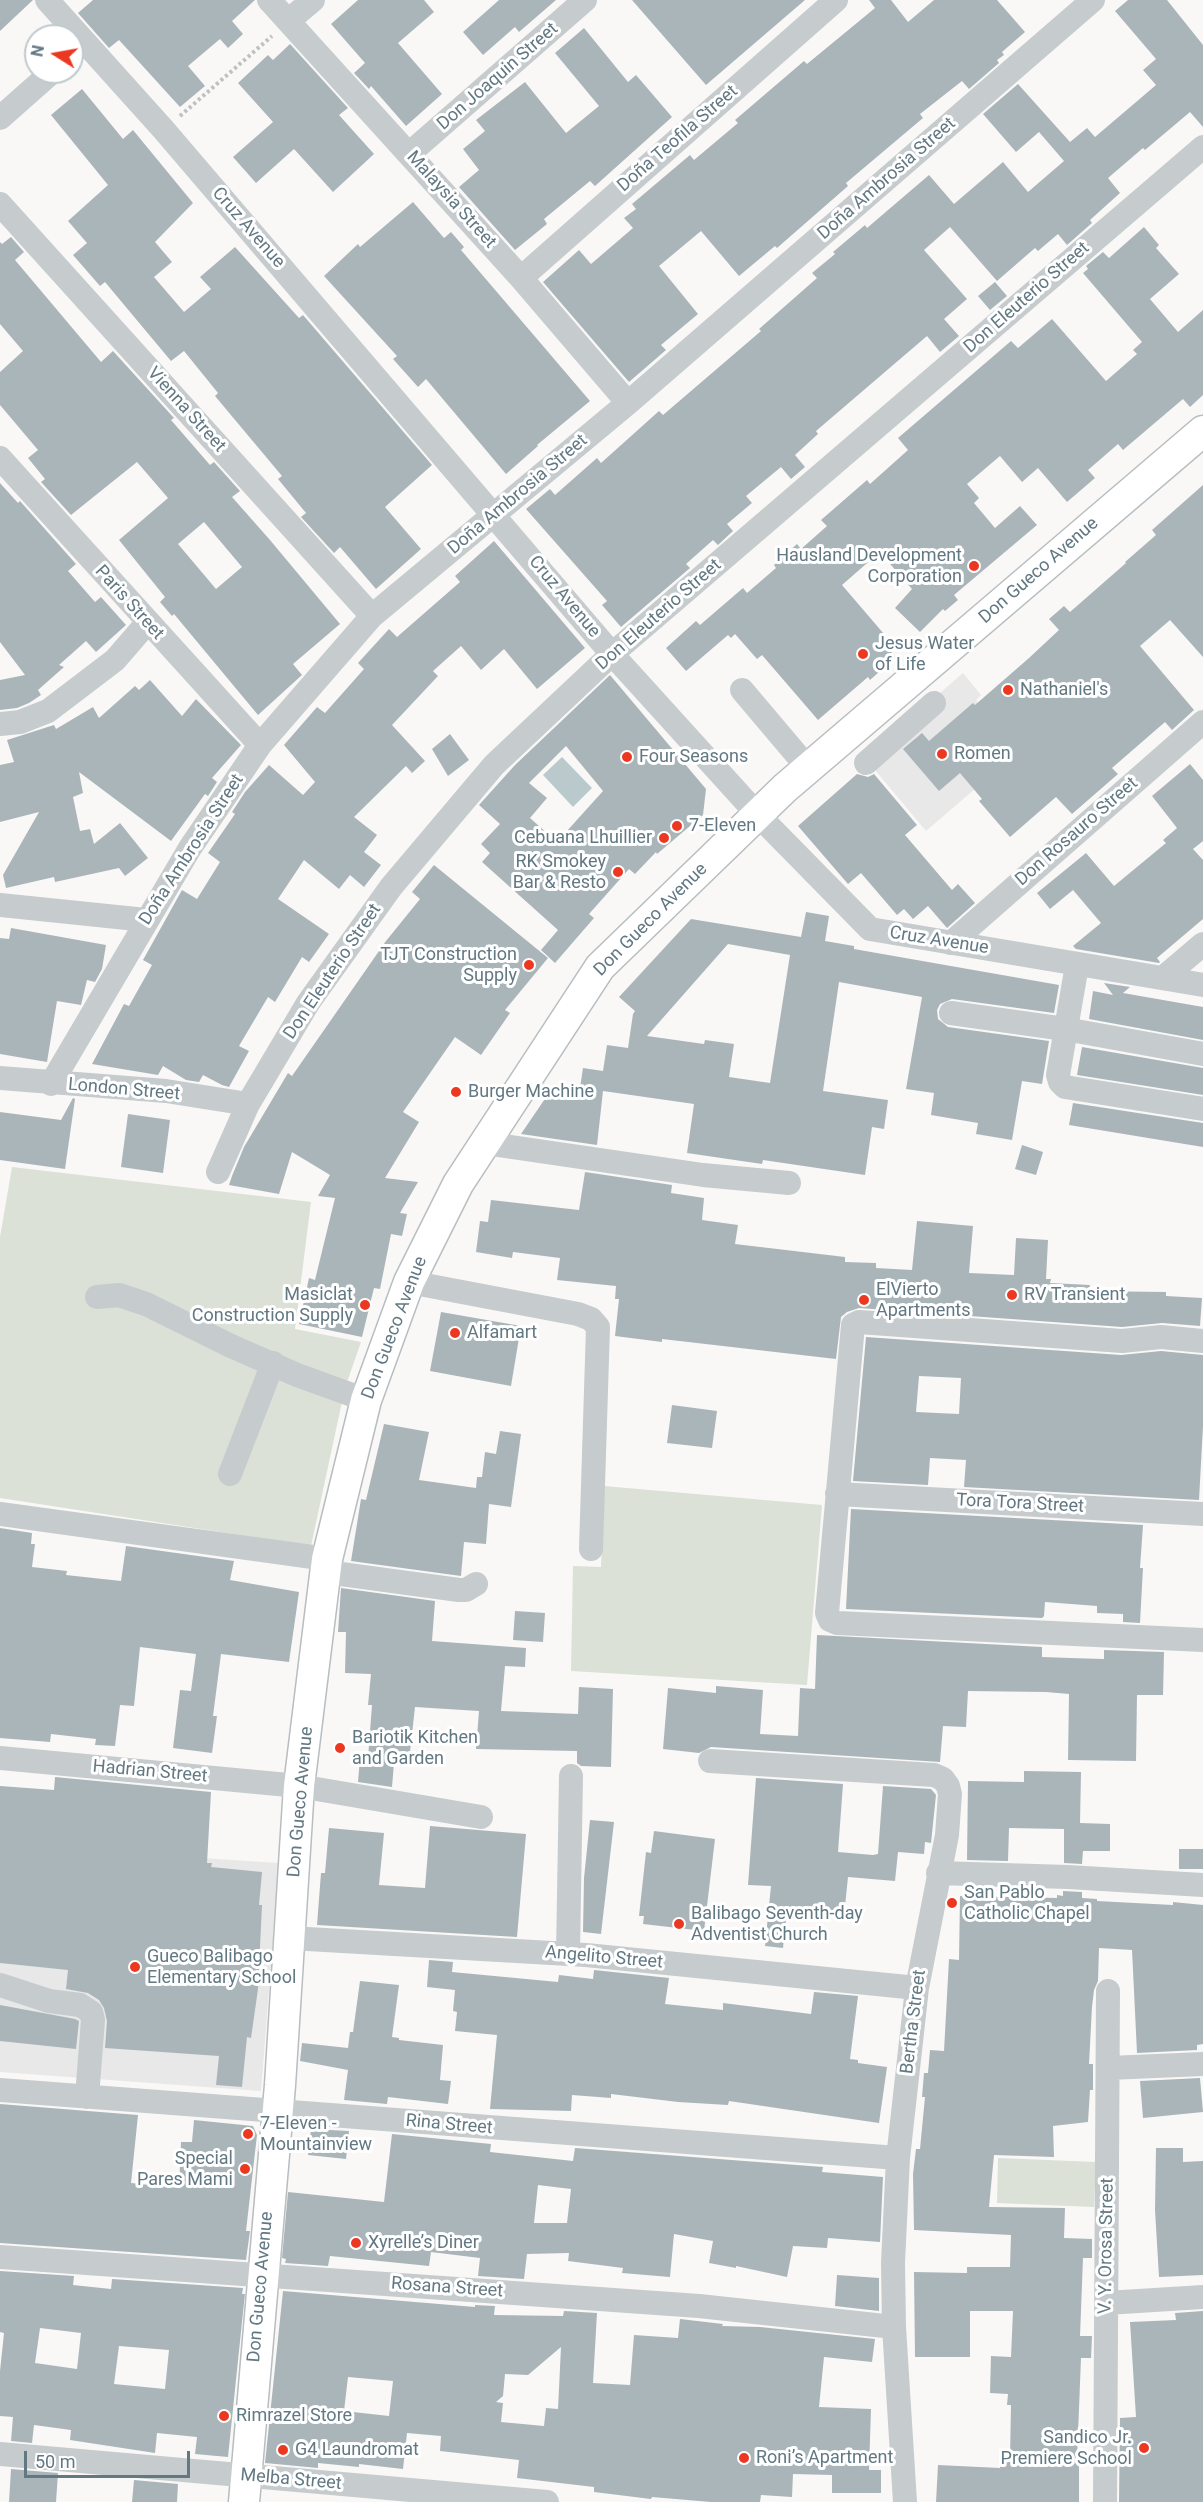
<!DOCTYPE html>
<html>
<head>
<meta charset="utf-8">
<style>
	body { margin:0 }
	#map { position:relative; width:1203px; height:2502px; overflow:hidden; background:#f9f8f6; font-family:Roboto,sans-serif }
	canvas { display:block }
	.north { position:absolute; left:24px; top:24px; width:60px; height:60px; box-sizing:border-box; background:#fff; border:2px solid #c0c9cd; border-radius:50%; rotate:281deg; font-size:16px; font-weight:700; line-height:24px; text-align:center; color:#627883 }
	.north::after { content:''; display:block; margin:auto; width:21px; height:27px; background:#ed3821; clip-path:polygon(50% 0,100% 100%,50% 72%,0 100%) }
	.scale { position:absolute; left:24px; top:2451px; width:166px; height:27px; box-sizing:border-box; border:3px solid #627883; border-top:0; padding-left:8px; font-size:18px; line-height:21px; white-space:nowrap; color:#627883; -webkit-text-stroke:4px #fff; paint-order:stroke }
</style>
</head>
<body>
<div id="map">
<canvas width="1203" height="2502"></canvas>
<div class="north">N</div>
<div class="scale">50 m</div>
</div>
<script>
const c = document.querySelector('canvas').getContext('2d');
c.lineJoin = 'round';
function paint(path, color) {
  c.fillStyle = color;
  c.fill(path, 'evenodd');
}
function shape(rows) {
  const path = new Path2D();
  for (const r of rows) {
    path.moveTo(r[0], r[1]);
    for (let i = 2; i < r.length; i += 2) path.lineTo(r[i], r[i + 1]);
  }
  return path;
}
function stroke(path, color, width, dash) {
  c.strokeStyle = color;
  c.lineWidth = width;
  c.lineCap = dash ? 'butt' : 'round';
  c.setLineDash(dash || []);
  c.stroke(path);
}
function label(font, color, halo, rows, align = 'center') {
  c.font = font + ' Roboto,sans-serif';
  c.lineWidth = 6;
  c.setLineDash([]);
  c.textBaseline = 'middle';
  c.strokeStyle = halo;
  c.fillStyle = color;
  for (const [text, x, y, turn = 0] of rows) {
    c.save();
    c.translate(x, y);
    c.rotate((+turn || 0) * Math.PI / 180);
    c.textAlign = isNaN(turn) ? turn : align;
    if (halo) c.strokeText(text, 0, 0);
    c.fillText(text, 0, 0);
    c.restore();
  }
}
paint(shape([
	[963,673,981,695,976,700,1019,751,926,831,865,758],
	[0,1845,279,1863,261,2091,0,2072]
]), '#e7e8e7');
paint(shape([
	[12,1167,311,1202,295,1329,361,1342,345,1388,311,1546,0,1498,0,1237],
	[604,1486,822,1505,807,1685,571,1671,573,1566,601,1567],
	[998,2158,1096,2162,1094,2207,997,2203]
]), '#dbe1d7');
paint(shape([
	[562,757,592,788,573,807,543,775]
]), '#bacacc');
paint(shape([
	[0,0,33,0,0,31],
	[93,0,255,0,232,21,243,34,228,48,220,39,188,66,205,86,180,107,119,40,109,48,78,13],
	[358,0,424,0,434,12,398,43,442,94,406,126,371,86,369,89,354,73,365,63,331,24],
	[499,0,556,0,519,32,515,27,483,55,463,32],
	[632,0,805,0,706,85],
	[869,0,891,0,908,22,934,0,997,0,1025,32,1002,52,1004,55,997,60,999,63,969,89,962,81,920,114,923,118,846,183,848,186,777,248,775,246,739,276,701,231,659,266,698,314,661,345,666,350,629,382,543,282,579,250,591,264,633,228,624,218,636,209,632,204,690,155,694,160,738,123,735,120,804,61,807,64,875,8],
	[1128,0,1167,0,1203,45,1203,127,1190,112,1145,150,1143,148,1108,178,1120,193,1090,220,1092,223,1084,230,1067,245,1058,234,1038,251,1035,248,997,281,950,227,924,250,967,299,944,319,959,336,940,352,927,336,816,431,818,434,795,455,805,467,791,479,781,467,746,496,752,503,727,524,733,531,718,545,713,540,686,564,690,568,621,627,602,605,607,601,526,509,550,489,555,495,597,458,601,463,659,411,663,415,761,331,759,329,817,278,812,273,835,254,833,252,865,225,867,228,929,175,954,204,1003,162,1028,192,1064,161,1039,132,1016,152,983,114,1018,84,1070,142,1087,128,1095,137,1156,85,1143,70,1156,59,1115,11],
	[584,28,628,82,636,75,672,117,595,186,590,181,544,219,547,224,515,250,459,187,479,170,463,149,485,131,476,120,525,82,566,133,599,106,555,53],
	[290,44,348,108,339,115,374,154,333,192,294,149,256,183,233,157,273,122,238,83,268,55,273,60],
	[82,89,123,139,133,130,193,203,155,242,172,262,154,277,184,312,211,289,200,277,235,247,299,318,303,315,432,465,385,507,421,549,376,589,340,547,334,553,301,517,306,513,278,479,282,476,215,396,218,393,184,351,171,361,105,282,100,286,73,255,87,243,68,221,108,185,51,115],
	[413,202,444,238,451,232,464,247,461,250,590,401,537,445,538,446,506,474,426,379,418,387,393,359,397,356,324,276,358,244,360,247],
	[1144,227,1159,245,1156,248,1179,274,1150,299,1178,332,1203,310,1203,395,1190,407,1183,399,1123,450,1118,444,1088,470,1095,478,1067,502,1038,468,1022,482,1000,456,967,484,979,498,974,503,995,528,1020,506,1037,525,954,595,958,600,945,611,943,609,920,632,895,608,912,589,884,557,878,562,874,557,842,585,884,634,879,639,896,657,870,680,868,677,818,720,762,655,757,659,735,634,731,638,728,635,686,671,666,648,696,621,700,625,743,588,747,593,776,568,774,565,797,544,801,549,827,526,821,520,867,480,870,484,908,450,898,438,1011,341,1018,348,1052,319,1106,381,1137,354,1133,350,1142,342,1083,273,1088,269,1086,266,1103,252,1109,258],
	[11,237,24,252,15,260,101,362,113,351,174,418,171,420,210,465,214,462,240,491,232,497,270,540,340,624,293,664,302,675,258,715,174,614,172,616,160,602,165,597,119,540,168,498,137,462,71,515,41,482,45,479,28,458,38,450,0,405,0,372,23,351,0,324,0,242,2,244],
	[204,522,242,567,216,589,178,544],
	[995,282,1007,296,990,310,978,296],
	[0,483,18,503,20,501,76,564,68,571,95,602,101,597,126,625,96,652,86,641,59,665,64,667,38,690,41,695,29,703,17,708,0,710,0,680,25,675,0,642],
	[1203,485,1203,657,1170,620,1140,646,1194,710,1172,730,1165,722,1112,768,1118,774,1072,814,1056,797,1010,837,979,801,982,799,960,773,939,791,903,749,922,733,929,741,973,703,975,705,1029,658,1059,630,1049,619,1064,606,1070,612,1126,563,1125,562,1156,535,1152,530],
	[494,541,585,648,537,689,504,649,481,670,461,646,433,671,438,676,392,725,425,761,412,773,406,766,354,817,377,835,364,852,381,865,364,887,350,875,339,889,304,860,278,899,329,934,309,962,302,957,275,1002,268,997,239,1046,249,1051,229,1087,222,1085,203,1075,199,1082,186,1080,163,1066,158,1075,92,1064,124,1004,129,1006,152,965,143,960,182,890,197,899,220,862,208,853,235,814,232,812,245,792,269,765,303,795,315,782,284,745,317,707,325,713,364,669,358,663,389,629,397,637,460,582,455,576],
	[610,675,706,789,703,815,657,854,656,852,635,874,629,869,589,914,594,918,555,963,541,950,558,930,482,862,490,853,481,844,500,824,479,805,515,765],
	[566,746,603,791,557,842,530,818,547,798,529,783],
	[150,680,182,716,196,699,241,745,212,778,217,782,208,796,205,794,171,841,79,772,83,793,73,797,80,831,90,829,94,844,120,823,148,858,125,876,119,868,55,882,54,877,6,888,3,875,39,812,0,822,0,765,14,762,7,740,54,725,56,729,93,707,99,718,135,686,139,690],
	[450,734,469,760,448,776,432,749],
	[1190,764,1203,780,1203,841,1193,849,1203,860,1203,919,1157,958,1160,962,1159,963,1076,949,1073,946,1101,923,1073,890,1050,909,1037,893,1086,853,1114,886,1166,843,1163,840,1177,828,1152,796],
	[857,774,868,777,874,774,917,825,905,835,952,890,958,884,975,903,947,928,928,906,913,919,904,909,897,915,861,873,848,884,798,826],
	[434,865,548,958,505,1010,510,1013,481,1055,455,1037,403,1112,419,1122,385,1178,418,1182,400,1213,407,1214,402,1236,391,1234,380,1289,374,1288,362,1337,299,1324,309,1278,315,1280,335,1198,318,1196,330,1175,292,1152,279,1194,229,1185,232,1176,244,1147,288,1073,292,1076,386,941,420,899,412,892],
	[806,912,829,916,825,941,854,946,854,949,1059,985,1054,1013,952,999,940,1004,937,1010,938,1019,948,1027,1049,1041,1042,1084,1022,1081,1012,1140,976,1134,978,1123,931,1115,934,1093,906,1089,922,997,839,982,823,1091,888,1100,884,1129,872,1127,865,1175,763,1160,762,1164,687,1153,694,1104,603,1091,597,1145,521,1134,555,1084,580,1088,583,1068,603,1071,607,1045,628,1048,633,1014,635,1011,619,997,691,919,801,937],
	[728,944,790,955,770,1083,729,1077,734,1044,705,1040,704,1044,647,1036],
	[11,928,106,945,102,969,95,982,87,980,81,1005,57,1001,47,1062,0,1054,0,938,9,939],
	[1104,983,1130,987,1123,993,1203,1007,1203,1040,1089,1019,1093,991,1113,995],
	[1082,1047,1203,1068,1203,1095,1077,1075],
	[73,1098,75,1099,65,1169,0,1160,0,1112,61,1120],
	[1073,1103,1203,1123,1203,1147,1069,1125],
	[128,1114,170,1120,163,1173,121,1167],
	[1022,1145,1043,1152,1036,1175,1015,1169],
	[585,1172,672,1185,671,1193,704,1198,702,1220,738,1225,735,1244,845,1257,845,1262,876,1263,876,1268,912,1270,917,1221,973,1226,969,1273,1014,1275,1016,1238,1048,1240,1046,1279,1051,1279,1050,1283,1090,1285,1089,1291,1166,1292,1166,1296,1202,1298,1200,1326,1162,1323,1122,1327,859,1308,847,1312,841,1317,836,1359,662,1339,662,1342,615,1336,619,1299,615,1299,616,1286,557,1280,560,1258,513,1252,512,1258,476,1252,480,1221,488,1222,491,1200,579,1210],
	[441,1312,521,1326,511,1386,430,1371],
	[866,1337,1121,1355,1161,1351,1203,1355,1203,1426,1199,1500,964,1487,966,1460,930,1458,928,1485,853,1481],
	[919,1376,961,1378,959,1414,916,1412],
	[672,1405,717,1411,712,1448,667,1443],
	[384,1424,429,1432,419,1480,476,1488,477,1477,482,1477,485,1452,496,1454,500,1431,521,1434,511,1507,489,1504,486,1544,464,1542,461,1576,351,1561,361,1499,366,1500],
	[851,1509,1143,1525,1140,1568,1143,1568,1140,1623,1123,1622,1123,1614,1097,1613,1097,1606,1045,1602,1044,1616,1042,1618,846,1609],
	[0,1528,32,1533,31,1544,35,1544,32,1567,67,1571,66,1575,121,1581,126,1546,234,1561,230,1580,299,1592,289,1662,221,1654,213,1716,217,1716,212,1753,173,1748,180,1690,191,1691,196,1654,140,1647,134,1706,120,1705,115,1746,95,1745,96,1739,51,1734,50,1742,0,1738],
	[341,1588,435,1601,432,1641,526,1648,525,1667,505,1666,501,1711,578,1714,579,1687,613,1689,611,1767,581,1766,577,1763,577,1751,476,1749,479,1711,415,1707,410,1752,395,1751,392,1787,358,1782,360,1758,368,1758,372,1705,368,1705,371,1674,345,1673,346,1632,338,1632],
	[515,1611,545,1613,543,1642,513,1640],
	[817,1635,1042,1647,1042,1657,1070,1658,1104,1659,1104,1650,1164,1652,1163,1695,1137,1695,1136,1761,1068,1760,1069,1694,1046,1692,968,1691,966,1727,943,1726,940,1762,711,1747,699,1753,663,1749,668,1688,716,1693,716,1686,763,1690,760,1734,798,1736,800,1688,815,1689],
	[1024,1771,1081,1772,1080,1823,1110,1824,1110,1851,1083,1851,1082,1864,1064,1863,1064,1829,1009,1828,1008,1861,967,1860,968,1781,1024,1782],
	[55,1777,211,1792,207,1863,212,1863,211,1867,262,1872,259,1905,262,1905,258,1989,251,2038,247,2037,242,2087,216,2085,219,2056,105,2048,107,2021,104,2008,99,2000,88,1993,66,1989,68,1970,0,1963,0,1786,54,1790],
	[756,1778,843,1784,838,1852,873,1855,878,1854,883,1786,931,1789,936,1795,931,1843,925,1842,924,1854,898,1852,895,1881,848,1877,844,1916,787,1911,783,1948,765,1946,771,1886,748,1885],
	[590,1820,614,1822,601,1934,583,1932,584,1878],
	[430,1826,526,1834,517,1937,317,1925,321,1873,325,1873,329,1828,384,1833,379,1885,425,1888],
	[654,1831,715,1839,704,1931,643,1924,644,1916,639,1916,646,1852,651,1853],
	[1179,1849,1203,1849,1203,1869,1179,1869],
	[1063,1891,1082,1892,1082,1898,1097,1899,1097,1901,1173,1905,1173,1902,1203,1905,1203,2044,1197,2045,1197,2050,1137,2053,1132,1950,1099,1948,1098,1981,1094,1990,1092,2007,1089,2064,1093,2064,1093,2090,1090,2090,1088,2122,1053,2126,1054,2157,994,2155,989,2207,1065,2208,1064,2238,1092,2239,1092,2258,1083,2258,1080,2336,1092,2336,1091,2358,1081,2358,1077,2459,1079,2459,1079,2502,936,2502,938,2465,1000,2468,1000,2458,1010,2458,1011,2405,1007,2405,1008,2394,990,2393,991,2356,1011,2357,1013,2311,970,2311,970,2357,915,2357,914,2272,967,2273,967,2267,1010,2267,1011,2235,914,2230,913,2174,916,2149,920,2149,925,2097,922,2097,924,2073,928,2073,930,2050,944,2051,949,1959,959,1960,960,1896,1057,1898,1057,1895,1063,1896],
	[429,1960,453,1962,452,1972,558,1982,559,1975,593,1979,594,1970,669,1978,665,2004,723,2010,723,2003,811,2014,814,1992,858,1996,850,2059,858,2060,858,2063,887,2067,879,2123,729,2101,728,2105,678,2102,611,2094,611,2098,572,2095,571,2111,490,2109,497,2035,455,2031,457,2012,453,2011,455,1990,427,1987],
	[360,1981,399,1985,392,2037,399,2038,399,2040,443,2045,440,2080,451,2081,448,2104,388,2097,387,2104,344,2100,348,2070,300,2061,302,2043,348,2048,350,2032,353,2032],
	[0,2005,75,2019,79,2021,76,2049,0,2041],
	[1200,2078,1203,2112,1143,2118,1140,2081],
	[0,2104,138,2115,131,2183,179,2188,181,2142,192,2142,194,2120,253,2126,257,2135,246,2231,250,2231,246,2260,0,2243],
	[311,2129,349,2131,346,2159,308,2155],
	[392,2134,491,2144,490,2152,573,2161,575,2148,823,2167,822,2172,883,2177,880,2242,828,2238,827,2248,793,2246,787,2277,736,2266,736,2268,709,2263,713,2241,674,2234,670,2277,622,2273,623,2268,568,2261,569,2253,527,2254,524,2279,478,2276,480,2258,431,2252,429,2266,330,2256,328,2266,285,2263,286,2259,282,2258,288,2192,384,2202],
	[538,2185,571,2189,567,2223,534,2223],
	[1156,2148,1183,2148,1183,2162,1203,2161,1203,2275,1159,2277,1155,2210],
	[0,2271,74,2276,73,2285,111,2289,112,2279,243,2288,242,2294,245,2294,242,2322,228,2457,195,2454,197,2437,157,2433,155,2453,70,2440,71,2430,34,2425,32,2443,11,2441,13,2417,0,2416,0,2371,4,2333,0,2332],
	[40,2328,81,2333,77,2369,35,2363],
	[119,2346,169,2350,165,2389,114,2384],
	[837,2275,879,2278,879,2311,835,2306],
	[283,2291,475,2307,475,2305,495,2306,494,2315,563,2316,564,2311,597,2313,593,2383,630,2385,634,2335,678,2338,680,2319,723,2324,722,2326,760,2327,875,2339,872,2362,824,2357,819,2407,871,2409,869,2470,881,2470,881,2493,832,2493,832,2475,793,2474,792,2497,761,2495,760,2502,711,2502,652,2497,651,2499,594,2492,594,2487,517,2478,519,2460,440,2451,441,2436,407,2433,403,2469,359,2464,359,2467,318,2463,318,2468,265,2463],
	[561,2347,558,2409,546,2408,544,2426,501,2422,503,2403,496,2402,503,2396,505,2374,528,2375],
	[348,2377,393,2381,389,2416,344,2411],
	[1203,2311,1203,2502,1119,2502,1120,2418,1136,2417,1130,2322,1176,2320,1175,2313],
	[11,2469,58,2473,56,2502,9,2502],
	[134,2480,178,2484,177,2502,132,2502]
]), '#aab5ba');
const major = shape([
	[244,2502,280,2085,299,1786,327,1559,366,1400,409,1282,458,1184,600,967,785,788,1203,431]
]);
stroke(major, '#b7bdc0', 33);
stroke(shape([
	[180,116,272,36]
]), '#bdc1c3', 4, [3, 3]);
stroke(shape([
	[47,0,163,129,612,654,758,815,870,929,1203,985],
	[269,0,521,278,628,403],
	[288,21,313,0],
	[0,118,52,72],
	[410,153,585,0],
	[0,204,372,616],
	[521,278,836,0],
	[0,458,260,745],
	[742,690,808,768],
	[0,724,20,722,48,711,115,660,147,623],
	[866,763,934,703],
	[0,905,146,920],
	[951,943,1203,722],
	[1077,965,1058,1075,1060,1082,1065,1087,1203,1109],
	[1163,978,1203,944],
	[951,1013,1065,1029,1203,1054],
	[0,1078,166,1091,248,1104],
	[51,1084,190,848,260,745,372,616,628,403,1093,0],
	[484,1143,703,1175,789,1183],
	[218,1172,248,1104,308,1003,391,887,494,765,612,654,1203,147],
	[409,1282,578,1314,591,1319,598,1327,591,1549],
	[97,1297,119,1295,146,1304,231,1346,297,1375,366,1400],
	[1203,1341,1161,1337,1122,1341,859,1322,853,1325,827,1613,830,1620,837,1623,1203,1640],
	[230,1474,273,1363],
	[837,1494,1203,1514],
	[0,1514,327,1559],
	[326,1572,459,1590,466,1590,476,1584],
	[0,1758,299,1786,481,1817],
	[710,1761,934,1775,943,1779,948,1786,950,1794,947,1835,917,1988,898,2158,893,2263,894,2327,905,2502],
	[938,1873,1068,1877,1203,1885],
	[290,1938,586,1955,917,1988],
	[568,1954,571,1776],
	[0,1985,49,2001,80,2005,91,2012,93,2020,87,2097],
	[1109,2068,1203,2064],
	[0,2090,898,2158],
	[0,2257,699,2306,894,2327],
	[1106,2303,1203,2297],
	[0,2454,547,2502],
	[1105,2502,1108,1991]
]), '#c6cbce', 24);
stroke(major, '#fff', 30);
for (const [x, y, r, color] of [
	[974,566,6,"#ed3821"],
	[863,654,6,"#ed3821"],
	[1008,690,6,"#ed3821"],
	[942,754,6,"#ed3821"],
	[627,757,6,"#ed3821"],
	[677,826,6,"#ed3821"],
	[664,838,6,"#ed3821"],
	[618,872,6,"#ed3821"],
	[529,965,6,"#ed3821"],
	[456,1092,6,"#ed3821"],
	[1012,1295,6,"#ed3821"],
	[864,1300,6,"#ed3821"],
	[365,1305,6,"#ed3821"],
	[455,1333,6,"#ed3821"],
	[340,1748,6,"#ed3821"],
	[952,1903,6,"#ed3821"],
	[679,1924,6,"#ed3821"],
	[135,1967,6,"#ed3821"],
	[248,2134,6,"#ed3821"],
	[245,2169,6,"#ed3821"],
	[356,2243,6,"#ed3821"],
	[224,2416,6,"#ed3821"],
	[1144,2448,6,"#ed3821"],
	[283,2450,6,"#ed3821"],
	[744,2458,6,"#ed3821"]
]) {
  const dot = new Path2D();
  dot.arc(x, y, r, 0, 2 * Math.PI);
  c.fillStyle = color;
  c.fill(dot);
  stroke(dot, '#fff', 2);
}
label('18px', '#627883', '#fff', [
	["Don Joaquin Street",498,77,-41],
	["Doña Teofila Street",678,139,-41],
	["Doña Ambrosia Street",887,179,-41],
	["Malaysia Street",451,200,48],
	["Cruz Avenue",248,228,49],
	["Don Eleuterio Street",1027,298,-41],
	["Vienna Street",186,410,48],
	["Doña Ambrosia Street",518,495,-40],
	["Don Gueco Avenue",1039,571,-41],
	["Cruz Avenue",564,597,50],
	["Paris Street",129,603,48],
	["Don Eleuterio Street",659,615,-41],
	["Don Rosauro Street",1077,832,-41],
	["Doña Ambrosia Street",192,850,-57],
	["Don Gueco Avenue",651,920,-45],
	["Cruz Avenue",939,941,9],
	["Don Eleuterio Street",333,972,-56],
	["London Street",124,1090,5],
	["Don Gueco Avenue",395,1328,-69],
	["Tora Tora Street",1020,1504,3],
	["Hadrian Street",150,1772,5],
	["Don Gueco Avenue",301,1802,-85],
	["Angelito Street",604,1958,5],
	["Bertha Street",914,2022,-83],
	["Rina Street",449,2125,5],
	["V. Y. Orosa Street",1107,2246,-89],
	["Don Gueco Avenue",261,2287,-85],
	["Rosana Street",447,2288,4],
	["Melba Street",291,2480,5]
]);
label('18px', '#627883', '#fff', [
	["Hausland Development",962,556,"right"],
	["Corporation",962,577,"right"],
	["Jesus Water",875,644],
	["of Life",875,665],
	["Nathaniel's",1020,690],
	["Romen",954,754],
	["Four Seasons",639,757],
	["7-Eleven",689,826],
	["Cebuana Lhuillier",652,838,"right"],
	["RK Smokey",606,862,"right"],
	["Bar & Resto",606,883,"right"],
	["TJT Construction",517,955,"right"],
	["Supply",517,976,"right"],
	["Burger Machine",468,1092],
	["ElVierto",876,1290],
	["Apartments",876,1311],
	["Masiclat",353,1295,"right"],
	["Construction Supply",353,1316,"right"],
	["RV Transient",1024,1295],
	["Alfamart",467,1333],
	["Bariotik Kitchen",352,1738],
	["and Garden",352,1759],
	["San Pablo",964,1893],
	["Catholic Chapel",964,1914],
	["Balibago Seventh-day",691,1914],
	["Adventist Church",691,1935],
	["Gueco Balibago",147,1957],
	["Elementary School",147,1978],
	["7-Eleven -",260,2124],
	["Mountainview",260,2145],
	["Special",233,2159,"right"],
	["Pares Mami",233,2180,"right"],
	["Xyrelle’s Diner",368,2243],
	["Rimrazel Store",236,2416],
	["Sandico Jr.",1132,2438,"right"],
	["Premiere School",1132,2459,"right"],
	["G4 Laundromat",295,2450],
	["Roni’s Apartment",756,2458]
], 'left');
</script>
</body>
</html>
